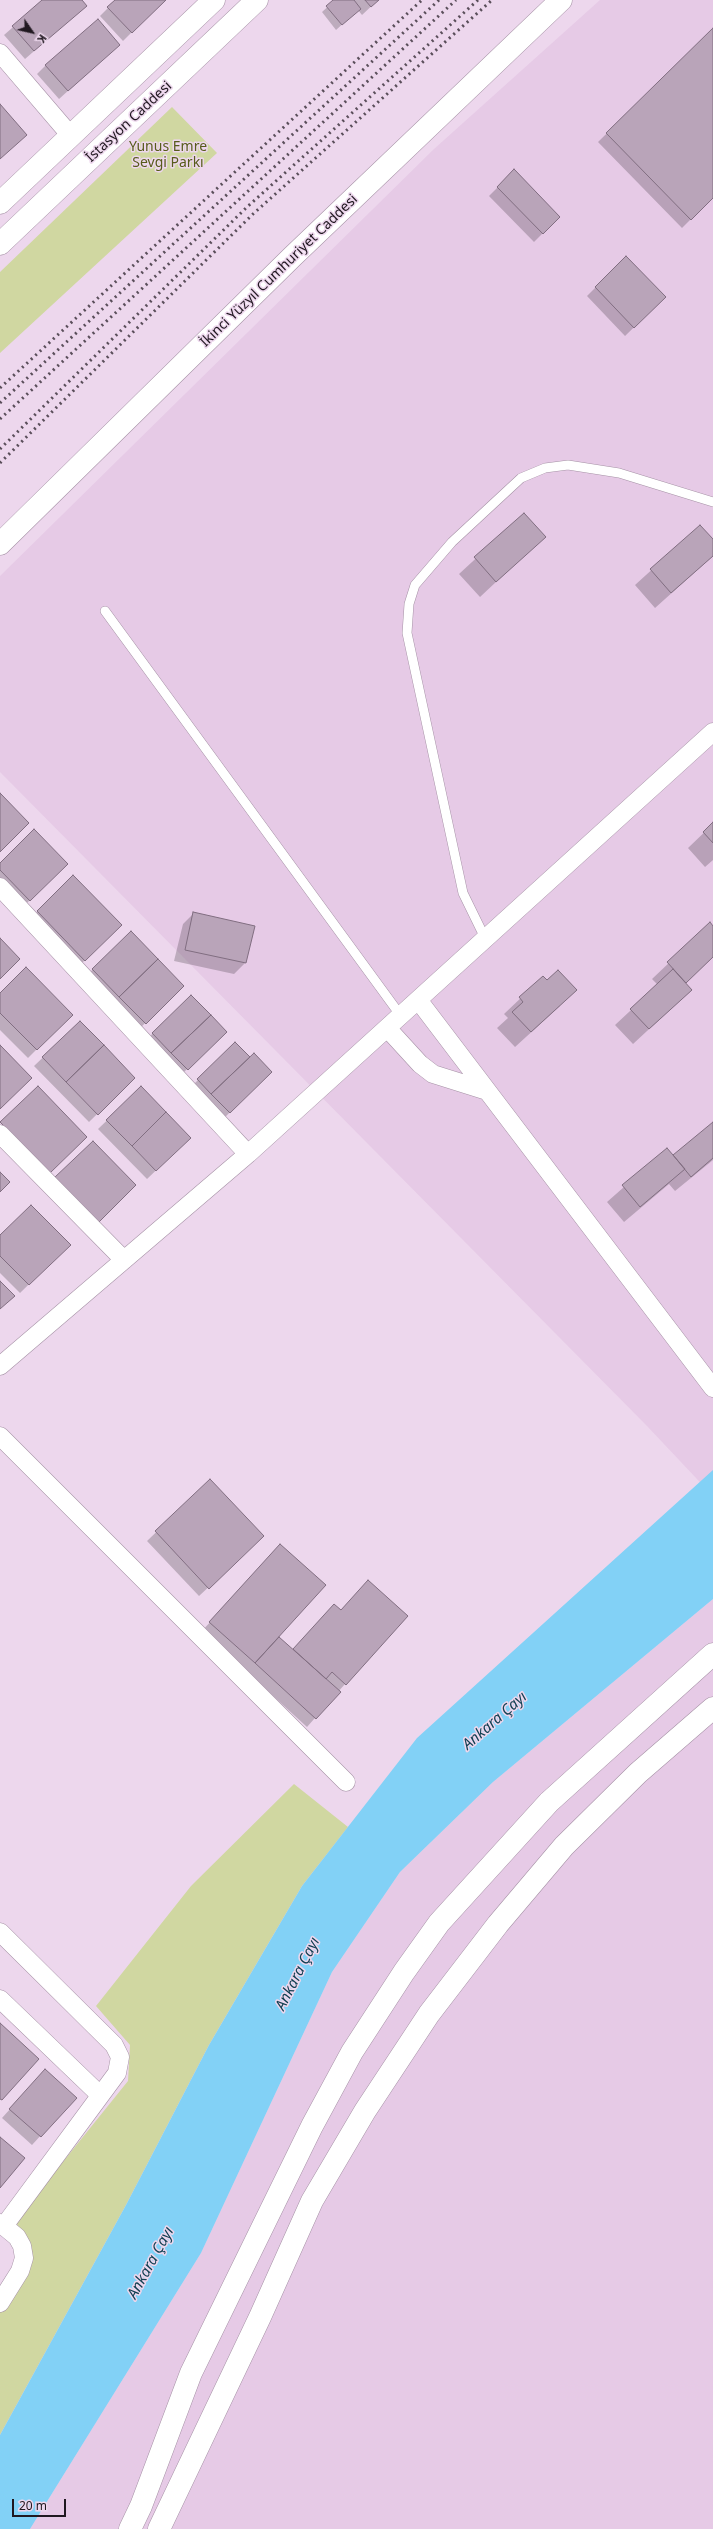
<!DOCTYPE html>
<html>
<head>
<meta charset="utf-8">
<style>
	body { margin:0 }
	#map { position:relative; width:713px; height:2529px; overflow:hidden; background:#edd7ed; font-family:"Noto Sans",sans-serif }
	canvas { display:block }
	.north { position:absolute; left:12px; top:12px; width:40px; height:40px; -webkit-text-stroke:3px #edd7ed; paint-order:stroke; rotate:124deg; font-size:11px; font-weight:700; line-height:16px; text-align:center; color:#201820 }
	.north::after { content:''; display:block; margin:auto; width:14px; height:18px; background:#201820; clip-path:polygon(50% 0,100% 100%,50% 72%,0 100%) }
	.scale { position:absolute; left:12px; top:2499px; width:54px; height:18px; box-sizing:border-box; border:2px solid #201820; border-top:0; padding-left:5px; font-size:12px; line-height:14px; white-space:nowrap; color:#201820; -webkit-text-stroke:3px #edd7ed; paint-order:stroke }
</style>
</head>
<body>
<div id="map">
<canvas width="713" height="2529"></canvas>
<div class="north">K</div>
<div class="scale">20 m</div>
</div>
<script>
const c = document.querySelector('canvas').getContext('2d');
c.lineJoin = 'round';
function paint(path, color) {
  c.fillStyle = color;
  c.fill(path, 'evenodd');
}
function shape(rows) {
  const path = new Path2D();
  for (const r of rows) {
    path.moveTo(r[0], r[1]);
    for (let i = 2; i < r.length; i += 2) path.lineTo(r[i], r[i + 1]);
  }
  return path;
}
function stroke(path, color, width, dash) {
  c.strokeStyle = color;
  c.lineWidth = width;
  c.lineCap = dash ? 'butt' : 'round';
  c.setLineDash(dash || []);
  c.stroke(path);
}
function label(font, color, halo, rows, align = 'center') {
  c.font = font + ' "Noto Sans",sans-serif';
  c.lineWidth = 3;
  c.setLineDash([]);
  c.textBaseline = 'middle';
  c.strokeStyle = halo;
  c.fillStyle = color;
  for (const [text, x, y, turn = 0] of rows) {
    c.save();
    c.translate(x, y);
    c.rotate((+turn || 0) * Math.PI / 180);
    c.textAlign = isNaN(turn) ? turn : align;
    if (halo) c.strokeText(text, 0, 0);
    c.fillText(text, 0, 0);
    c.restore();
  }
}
paint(shape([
	[600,0,713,0,713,1496,647,1426,0,772,0,576,434,149],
	[713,1599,713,2529,30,2529,201,2253,332,1972,400,1872,493,1782]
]), '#e6cae6');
paint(shape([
	[172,107,217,153,0,353,0,272],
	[294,1784,348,1827,302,1886,209,2045,126,2205,0,2435,0,2312,21,2240,16,2220,128,2081,130,2045,96,2006,191,1886]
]), '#d0d7a1');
paint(shape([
	[713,1470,713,1599,493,1782,400,1872,332,1972,201,2253,30,2529,0,2529,0,2435,126,2205,209,2045,302,1886,417,1738]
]), '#82d1f6');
paint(shape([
	[44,0,81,0,86,6,25,59,4,35],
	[116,0,164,0,123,41,100,16],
	[335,0,378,0,362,15,358,10,336,30,322,12],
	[713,29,713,197,682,228,598,142],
	[119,45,59,99,37,74,46,65],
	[514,171,559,217,534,242,489,196],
	[626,257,665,297,625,336,587,296],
	[524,514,544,537,480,597,459,574],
	[700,526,713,541,713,556,655,608,635,585],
	[713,824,713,860,705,867,688,848],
	[0,864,66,864,21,909,0,887],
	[73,876,120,925,76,969,29,920],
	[194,913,245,963,234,974,174,961,183,924],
	[710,924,713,927,713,957,685,983,675,1005,633,1044,615,1025,658,985,652,979],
	[131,932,183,986,136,1032,84,978],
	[543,977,560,1006,515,1047,497,1028,508,1018,504,1014],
	[0,994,71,1015,28,1058,0,1030],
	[191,996,225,1032,182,1074,144,1042],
	[80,1022,134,1078,89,1122,34,1066],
	[235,1043,248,1057,271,1072,221,1121,192,1086],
	[141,1088,190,1138,147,1179,98,1129],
	[713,1123,713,1160,675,1191,669,1184,624,1222,607,1202,667,1149,673,1157],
	[0,1237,69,1245,20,1293,0,1273],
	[210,1480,254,1545,199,1596,147,1541],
	[272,1554,278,1637,293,1650,326,1613,345,1684,307,1727,202,1631],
	[37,2079,75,2098,32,2145,2,2118]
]), '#0003');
const building = shape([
	[42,0,82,0,87,6,34,51,12,26,42,0],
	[115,0,166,0,132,33,107,7,115,0],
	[333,0,354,0,361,9,342,25,326,6,333,0],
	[365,0,379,0,371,7,365,0],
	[98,19,120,45,68,91,45,65,98,19],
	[713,28,713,198,691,220,606,133,713,28],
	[0,104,27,135,0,159,0,104],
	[514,169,560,217,543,234,497,187,514,169],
	[626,256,666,297,634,328,595,287,626,256],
	[524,513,546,537,496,582,474,557,524,513],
	[700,525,713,539,713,556,671,593,650,569,700,525],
	[0,793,29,823,0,852,0,793],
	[713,822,713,843,703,832,713,822],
	[34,829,68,864,30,901,0,870,0,863,34,829],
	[73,875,122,925,85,961,37,911,73,875],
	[193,912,255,926,246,963,185,950,193,912],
	[710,922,713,926,713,957,686,983,667,962,710,922],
	[131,931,158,959,119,997,92,969,131,931],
	[0,938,20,959,0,979,0,938],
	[158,959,184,986,146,1024,119,997,158,959],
	[26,967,73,1015,37,1050,0,1013,0,993,26,967],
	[673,969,692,990,649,1029,630,1009,673,969],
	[558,970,577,990,531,1032,512,1012,523,1002,519,997,543,976,547,980,558,970],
	[191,995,211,1015,171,1053,152,1033,191,995],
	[211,1015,227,1032,188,1070,171,1053,211,1015],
	[80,1021,104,1045,66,1082,42,1057,80,1021],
	[235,1042,250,1057,211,1094,197,1079,235,1042],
	[0,1045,32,1078,0,1109,0,1045],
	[104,1045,135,1078,98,1115,66,1082,104,1045],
	[254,1053,272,1072,230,1113,211,1094,254,1053],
	[38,1086,87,1137,50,1173,0,1122,38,1086],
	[141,1086,166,1112,132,1146,106,1120,141,1086],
	[166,1112,191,1138,156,1171,132,1146,166,1112],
	[713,1122,713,1158,691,1177,673,1155,713,1122],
	[93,1141,136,1185,98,1223,54,1178,93,1141],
	[667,1148,685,1169,640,1207,622,1185,667,1148],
	[0,1172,10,1182,0,1192,0,1172],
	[31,1205,71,1245,29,1285,0,1256,0,1235,31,1205],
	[0,1281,15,1296,0,1309,0,1281],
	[210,1479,264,1536,209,1589,155,1531,210,1479],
	[280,1544,326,1585,255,1663,209,1622,280,1544],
	[368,1580,408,1616,346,1685,332,1672,326,1679,293,1649,334,1604,341,1610,368,1580],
	[279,1637,341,1692,316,1719,255,1663,279,1637],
	[0,2023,39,2059,2,2100,0,2099,0,2023],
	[45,2069,77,2098,41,2137,9,2109,45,2069],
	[0,2137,25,2158,0,2188,0,2137]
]);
paint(building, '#b9a4b9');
stroke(building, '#816e81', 1);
const service = shape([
	[105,611,401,1016],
	[485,938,463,893,407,633,409,604,415,585,452,542,521,478,545,468,568,465,619,473,713,502]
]);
const minor = shape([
	[0,53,71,136],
	[0,887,248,1154],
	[419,1001,713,1388],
	[388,1029,420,1064,433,1074,487,1091],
	[0,1134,124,1260],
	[0,1366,248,1154,713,732],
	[0,1436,346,1782],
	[0,1932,114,2045,120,2057,117,2073,4,2226],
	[0,1999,100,2095],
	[0,2223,17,2237,22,2246,24,2258,20,2271,0,2303]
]);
const secondary = shape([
	[0,544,292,257,561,0],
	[130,2529,141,2506,191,2373,312,2126,352,2052,404,1972,439,1923,549,1802,713,1654],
	[159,2529,260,2317,312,2201,365,2111,429,2014,498,1924,564,1846,638,1773,713,1708]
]);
const primary = shape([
	[0,203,214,0],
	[0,244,257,0]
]);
stroke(service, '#a692a6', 10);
stroke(minor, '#a692a6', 19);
stroke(secondary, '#a692a6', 23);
stroke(primary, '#a692a6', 23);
stroke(service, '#fff', 9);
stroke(minor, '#fff', 18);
stroke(secondary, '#fff', 22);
stroke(primary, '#fff', 22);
stroke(shape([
	[0,388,422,0],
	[0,403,439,0],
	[0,419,456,0],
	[0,449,247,207,478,0],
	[0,463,253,214,492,0]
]), '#5a4e5a', 3, [2, 4]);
label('14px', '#201820', '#edd7ed', [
	["İstasyon Caddesi",129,122,-43],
	["İkinci Yüzyıl Cumhuriyet Caddesi",279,271,-44]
]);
label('14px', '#575c1a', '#edd7ed', [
	["Yunus Emre",168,147],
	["Sevgi Parkı",168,163]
]);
label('italic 15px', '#124053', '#edd7ed', [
	["Ankara Çayı",495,1721,-41],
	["Ankara Çayı",298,1974,-63],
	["Ankara Çayı",151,2263,-61]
]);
</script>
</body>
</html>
